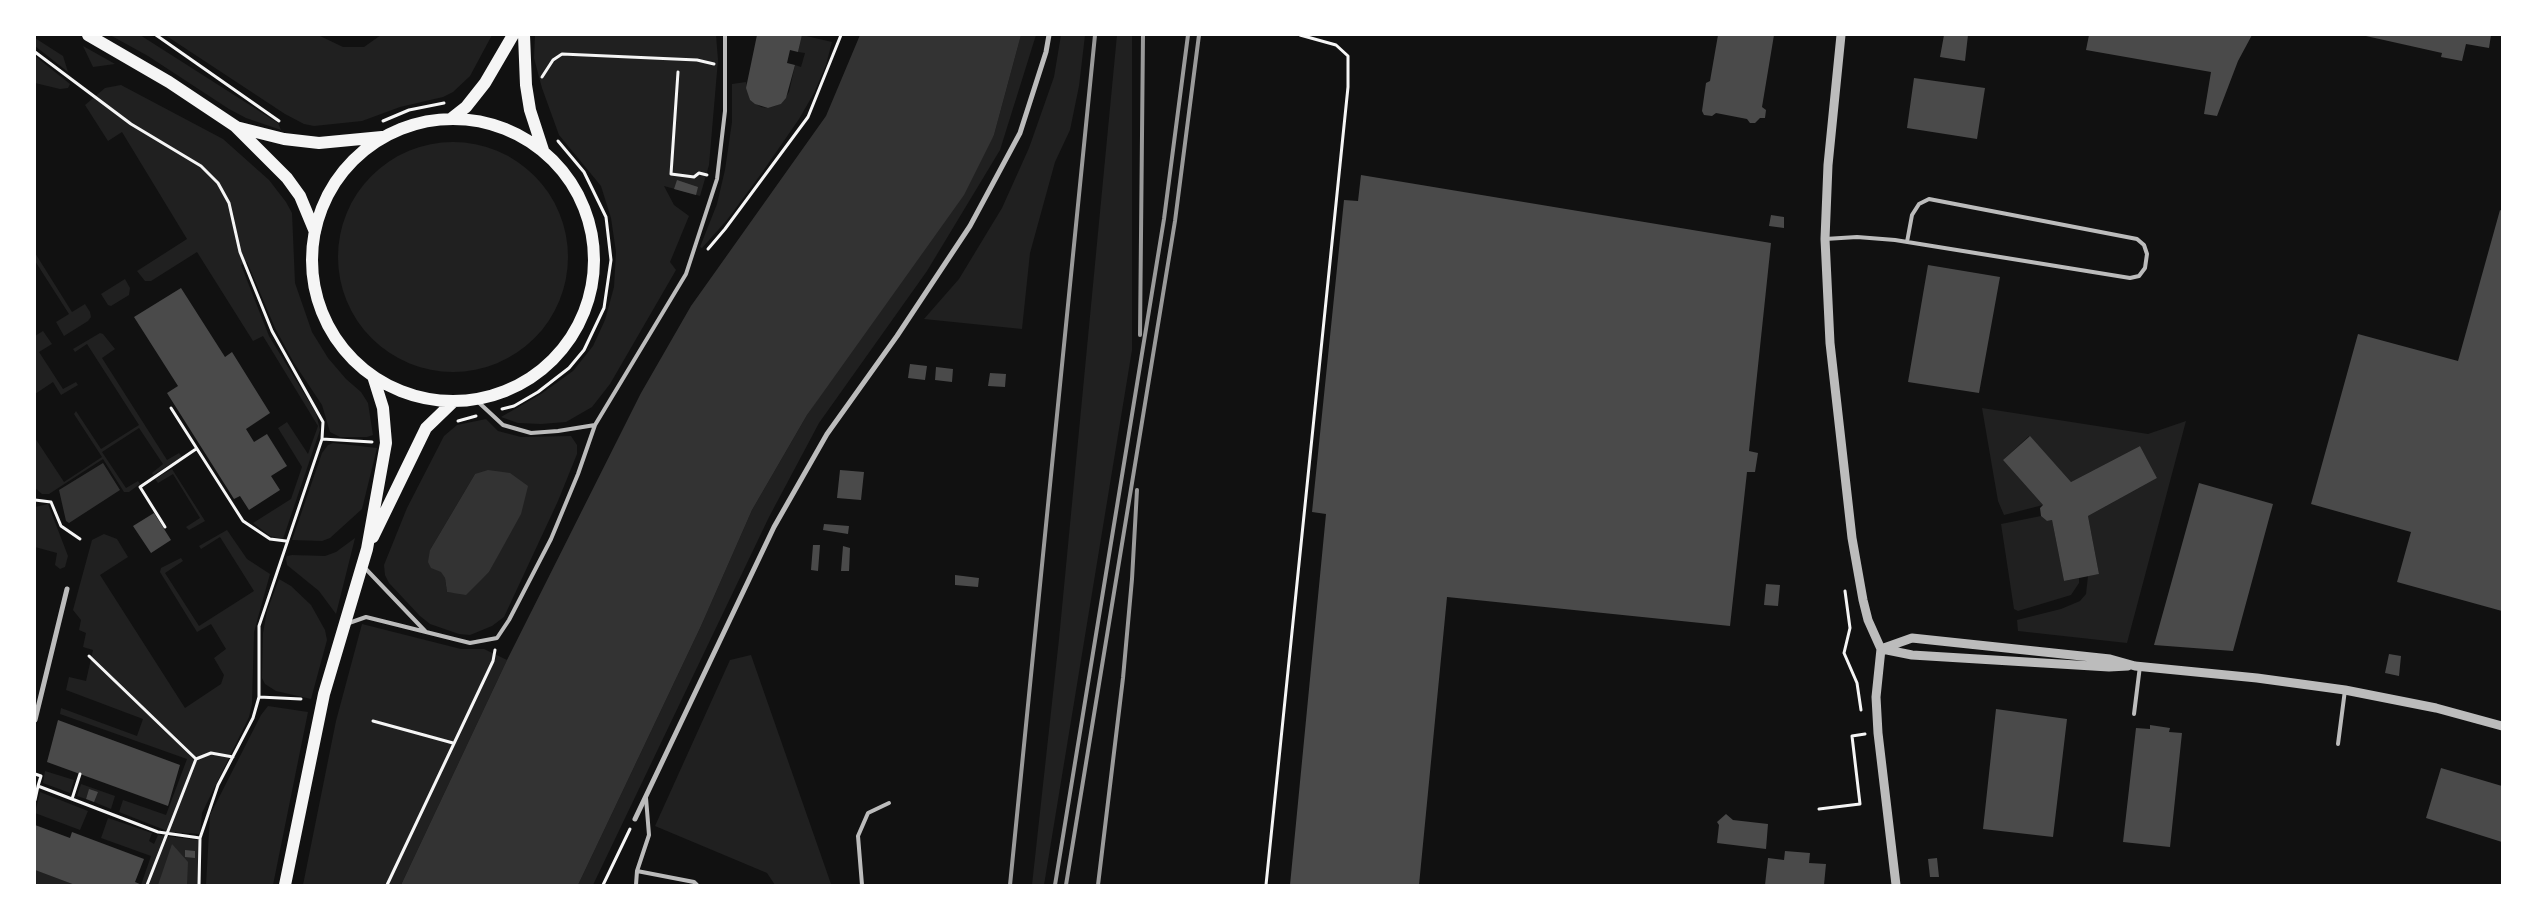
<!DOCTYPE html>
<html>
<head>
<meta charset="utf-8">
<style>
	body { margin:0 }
	#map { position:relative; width:2537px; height:920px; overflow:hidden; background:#111; font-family:"DejaVu Sans",sans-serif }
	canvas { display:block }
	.frame { position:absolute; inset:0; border:36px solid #fff; pointer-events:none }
</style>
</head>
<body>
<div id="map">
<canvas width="2537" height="920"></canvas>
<div class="frame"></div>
</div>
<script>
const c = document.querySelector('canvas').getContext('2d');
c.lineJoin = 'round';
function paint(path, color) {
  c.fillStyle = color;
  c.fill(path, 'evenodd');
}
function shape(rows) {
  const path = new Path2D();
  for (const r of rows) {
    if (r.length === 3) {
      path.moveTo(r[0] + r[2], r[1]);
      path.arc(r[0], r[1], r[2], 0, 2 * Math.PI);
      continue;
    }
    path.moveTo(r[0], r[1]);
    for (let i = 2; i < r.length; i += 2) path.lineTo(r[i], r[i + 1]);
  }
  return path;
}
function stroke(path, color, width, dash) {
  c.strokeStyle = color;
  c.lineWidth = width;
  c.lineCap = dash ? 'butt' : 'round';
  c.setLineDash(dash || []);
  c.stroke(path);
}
paint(shape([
	[110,35,140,35,278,123,281,130,246,118,229,109,148,56],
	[165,35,318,35,343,47,364,47,381,35,492,35,470,76,453,92,443,97,400,107,362,121,314,126,304,124,285,114],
	[535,35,716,35,718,60,709,165,700,196,664,186,674,205,689,216,670,262,676,270,610,384,592,407,566,422,541,424,518,423,501,417,541,394,573,371,593,346,605,320,614,287,616,252,611,218,601,186,559,135,542,88,534,58],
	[802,35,832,42,826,65,814,93,799,119,761,174,727,220,702,248,700,247,717,204,725,170,732,122,732,84,746,82,750,100,761,107,768,108,781,104,789,92,795,65,801,67,805,53,798,52],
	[1021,35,1036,35,1000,150,927,271,819,423,769,517,593,885,578,885,701,626,752,510,807,415,994,135],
	[1061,35,1085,35,1079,86,1070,130,1055,162,1030,253,1022,329,924,319,959,279,1002,208,1029,148,1054,77],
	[1117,35,1132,35,1132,350,1044,885,1032,885,1059,639],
	[35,38,63,56,68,72,35,46],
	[83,46,115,64,93,67],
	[35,56,70,84,68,88,60,89,35,83],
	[121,85,223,139,269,180,286,202,292,213,295,283,312,332,328,358,346,379,361,392,368,403,373,435,367,437,340,437,330,432,322,405,294,363,275,328,247,262,241,265,269,336,316,413,320,430,283,539,270,536,253,523,291,499,302,467,278,428,287,422,308,454,318,426,263,336,253,341,197,252,151,281,145,281,137,271,187,239,122,132,108,141,85,105,105,88],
	[453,257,115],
	[35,253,72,312,85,304,90,312,91,317,88,321,64,336,56,322,69,314,35,261],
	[125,279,130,288,129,295,111,306,108,305,101,294],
	[43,331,52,344,39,352,63,389,76,382,78,385,61,395,53,382,35,394,35,336],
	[100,333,103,334,115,349,102,358,167,460,179,453,182,457,153,475,152,473,163,464,139,428,102,452,126,488,138,481,140,484,129,492,124,492,103,459,49,494,42,494,35,488,35,438,64,482,102,457,74,414,76,411,101,449,139,425,87,344,75,352,73,349],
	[1982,408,2148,434,2186,421,2127,643,2018,631,2017,620,2061,609,2080,601,2086,594,2088,576,2099,574,2088,516,2157,478,2140,446,2071,482,2029,436,2003,460,2043,505,2004,515,1998,501],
	[486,419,498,431,521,437,571,436,577,445,577,454,558,501,504,617,492,626,470,635,459,634,430,624,420,616,389,583,385,575,384,565,407,508,444,436,457,425],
	[475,474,508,535,489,572,481,579,457,593,447,592,445,578,430,550],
	[333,443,377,448,362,509,330,538,322,541,292,540,322,453,328,445],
	[172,469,205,521,189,530,186,527,200,518,173,474,158,483,155,479],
	[48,504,68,556,65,567,60,569,55,565,57,553,35,547,35,507],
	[2041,516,2047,521,2052,520,2064,581,2079,578,2079,583,2071,595,2018,611,2014,609,2001,524],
	[227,530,247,559,270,574,254,632,252,704,249,717,202,813,200,834,170,832,119,812,123,800,166,815,187,759,60,714,61,708,137,736,143,719,66,690,69,677,86,681,93,650,83,647,86,633,79,630,81,620,73,610,92,540,104,534,117,539,128,557,100,575,185,708,221,684,224,675,214,658,226,649,211,624,197,632,160,572,161,568,181,558,183,561,165,573,199,626,254,591,220,537,201,549,199,546],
	[355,538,336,614,319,591,287,565,286,559,287,556,292,555,325,556,336,552],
	[279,579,291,586,311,605,325,630,327,640,311,699,276,691,265,684,262,678,263,633,267,611],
	[362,624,461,649,484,649,507,660,401,885,303,885,336,721],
	[751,655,831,884,831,885,775,885,767,873,655,826,730,660],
	[268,706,308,712,273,885,206,885,210,815,261,715],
	[45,771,74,780,70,793,43,783],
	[81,784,115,796,111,809,94,802,89,790,86,799,77,796],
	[40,792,88,811,80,830,35,813],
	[108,818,152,833,149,841,154,844,158,835,198,840,198,885,141,885,151,856,101,838],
	[35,870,75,885,35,884]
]), '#202020');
paint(shape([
	[860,35,1021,35,994,135,964,195,807,415,752,510,701,626,578,885,401,885,507,660,641,393,691,306,826,116],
	[103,463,120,490,69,523,66,521,59,490],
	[488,470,510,473,528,486,521,514,489,572,466,595,447,592,445,578,441,572,431,568,428,562,430,550,475,474],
	[172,844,188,862,187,885,158,885]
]), '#333');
paint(shape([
	[757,35,802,35,798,52,790,50,787,63,795,65,786,98,781,104,768,108,755,104,750,100,746,88],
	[1718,35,1774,35,1762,107,1766,110,1765,118,1760,118,1755,123,1750,123,1747,119,1716,113,1712,116,1704,115,1702,111,1706,83,1710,81],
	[1944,35,1968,35,1965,61,1940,57],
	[2089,35,2252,35,2238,61,2217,116,2204,114,2211,72,2086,50],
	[2491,35,2489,48,2466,44,2462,61,2441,57,2442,53,2366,36],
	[1914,78,1985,88,1977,139,1907,128],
	[1361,175,1771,243,1749,451,1758,453,1755,472,1747,472,1730,626,1447,597,1419,885,1290,885,1326,514,1312,512,1344,200,1358,201],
	[677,180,698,187,696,195,674,189],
	[2500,210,2502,211,2502,611,2397,582,2411,532,2311,504,2358,334,2458,361],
	[1771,215,1784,217,1784,228,1769,226],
	[1928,265,2000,277,1979,393,1908,382],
	[181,288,225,357,232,352,270,413,246,429,254,442,267,434,287,466,271,476,280,490,249,510,240,496,234,499,167,393,178,386,134,317],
	[910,364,927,366,925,380,908,378],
	[936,367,953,369,952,382,935,380],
	[990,373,1006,374,1005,387,988,386],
	[2030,436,2071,482,2140,446,2157,478,2088,516,2099,574,2064,581,2052,520,2047,521,2041,516,2040,508,2043,505,2003,460],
	[840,470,864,472,861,500,837,498],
	[2199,483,2273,504,2233,651,2154,645],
	[154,513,171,540,151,553,133,526],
	[824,524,849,526,848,534,823,530],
	[813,545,820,545,818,571,811,570],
	[843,546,850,548,849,571,841,571],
	[955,575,979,578,978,587,955,585],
	[1766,584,1780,585,1778,606,1764,605],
	[2389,654,2401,656,2399,676,2385,673],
	[1996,709,2067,719,2053,837,1983,829],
	[58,720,180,765,168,806,47,762],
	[2150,725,2170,728,2169,732,2182,733,2170,847,2123,842,2136,728,2150,729],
	[2441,768,2502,786,2502,842,2426,818],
	[89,789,98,792,94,802,86,799],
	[1726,814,1733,820,1768,824,1766,849,1717,843,1719,825,1717,822],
	[35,825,70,838,72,832,144,859,135,882,142,885,75,885,35,870],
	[185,850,195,851,195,858,185,857],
	[1785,851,1810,853,1809,863,1826,864,1824,885,1765,885,1768,858,1784,860],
	[1937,858,1939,877,1930,877,1928,859]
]), '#4a4a4a');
stroke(shape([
	[156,35,279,121],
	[35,52,131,124,201,166,218,183,229,203,240,252,272,331,323,422,322,439,259,626,259,697,253,718,218,785,200,838,199,885],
	[678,72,671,174,694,177,699,173,707,175],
	[542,77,553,60,562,54,697,60,714,64],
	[383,121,409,110,444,103],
	[708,249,725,229,808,117,841,35],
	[171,408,243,521,270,539,286,541],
	[502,409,514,406,538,392,569,368,584,350,604,308,611,260,606,217,584,172,558,141],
	[458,421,476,416],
	[322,439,372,442],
	[35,500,51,502,61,526,80,539],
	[165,527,140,487,196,449],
	[1845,591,1850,628,1844,653,1857,683,1861,710],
	[89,656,196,759,211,753,233,757],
	[259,697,301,699],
	[373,721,453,743],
	[35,774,41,776,38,786,158,832,200,838],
	[72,799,80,774],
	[35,800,38,786],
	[1819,809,1860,804,1852,736,1865,734],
	[147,885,196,759],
	[387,885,493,661,495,650],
	[603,885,630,829],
	[1266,885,1348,87,1348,56,1336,45,1300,35]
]), '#f5f5f5', 3);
stroke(shape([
	[1825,239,1857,237,1895,240,2130,278,2139,276,2145,268,2147,254,2144,245,2137,239,1929,199,1919,204,1912,215,1907,242],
	[475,399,503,425,531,433,558,431,595,425],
	[364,567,426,632],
	[349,623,366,617,470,643,497,638,509,620,551,539,578,474,595,425,686,274,717,179,725,111,725,35],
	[2134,714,2140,666],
	[2338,744,2345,690],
	[637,871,694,882,697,885],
	[636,885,637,871,649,835,646,798],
	[862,885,858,836,868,813,889,803]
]), '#bcbcbc', 4);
stroke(shape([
	[35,720,67,589],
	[635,819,774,527,827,434,897,336,970,226,1020,133,1046,52,1049,35]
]), '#bcbcbc', 5);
stroke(shape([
	[1841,35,1828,165,1825,239,1830,343,1852,538,1863,600,1868,620,1881,649,1876,697,1878,733,1896,885],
	[1881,649,1912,638,2110,659,2135,666,2257,678,2345,690,2436,708,2502,726],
	[1882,649,1912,655,2109,667,2128,666]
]), '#bcbcbc', 9);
stroke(shape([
	[88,35,169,82,235,126,287,178,300,196,315,232],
	[524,35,526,85,530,110,543,150],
	[452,118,466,107,485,83,513,35],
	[453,260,141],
	[236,127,284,139,319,143,382,137],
	[373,537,426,428,454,401],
	[285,885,324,694,367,549,386,443,383,408,373,376]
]), '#f5f5f5', 12);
stroke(shape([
	[1140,335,1143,35],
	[1010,885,1095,35],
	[1055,885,1164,219,1188,35],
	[1066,885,1175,221,1199,35],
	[1098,885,1123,678,1132,579,1137,490]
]), '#9a9a9a', 4);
</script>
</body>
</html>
